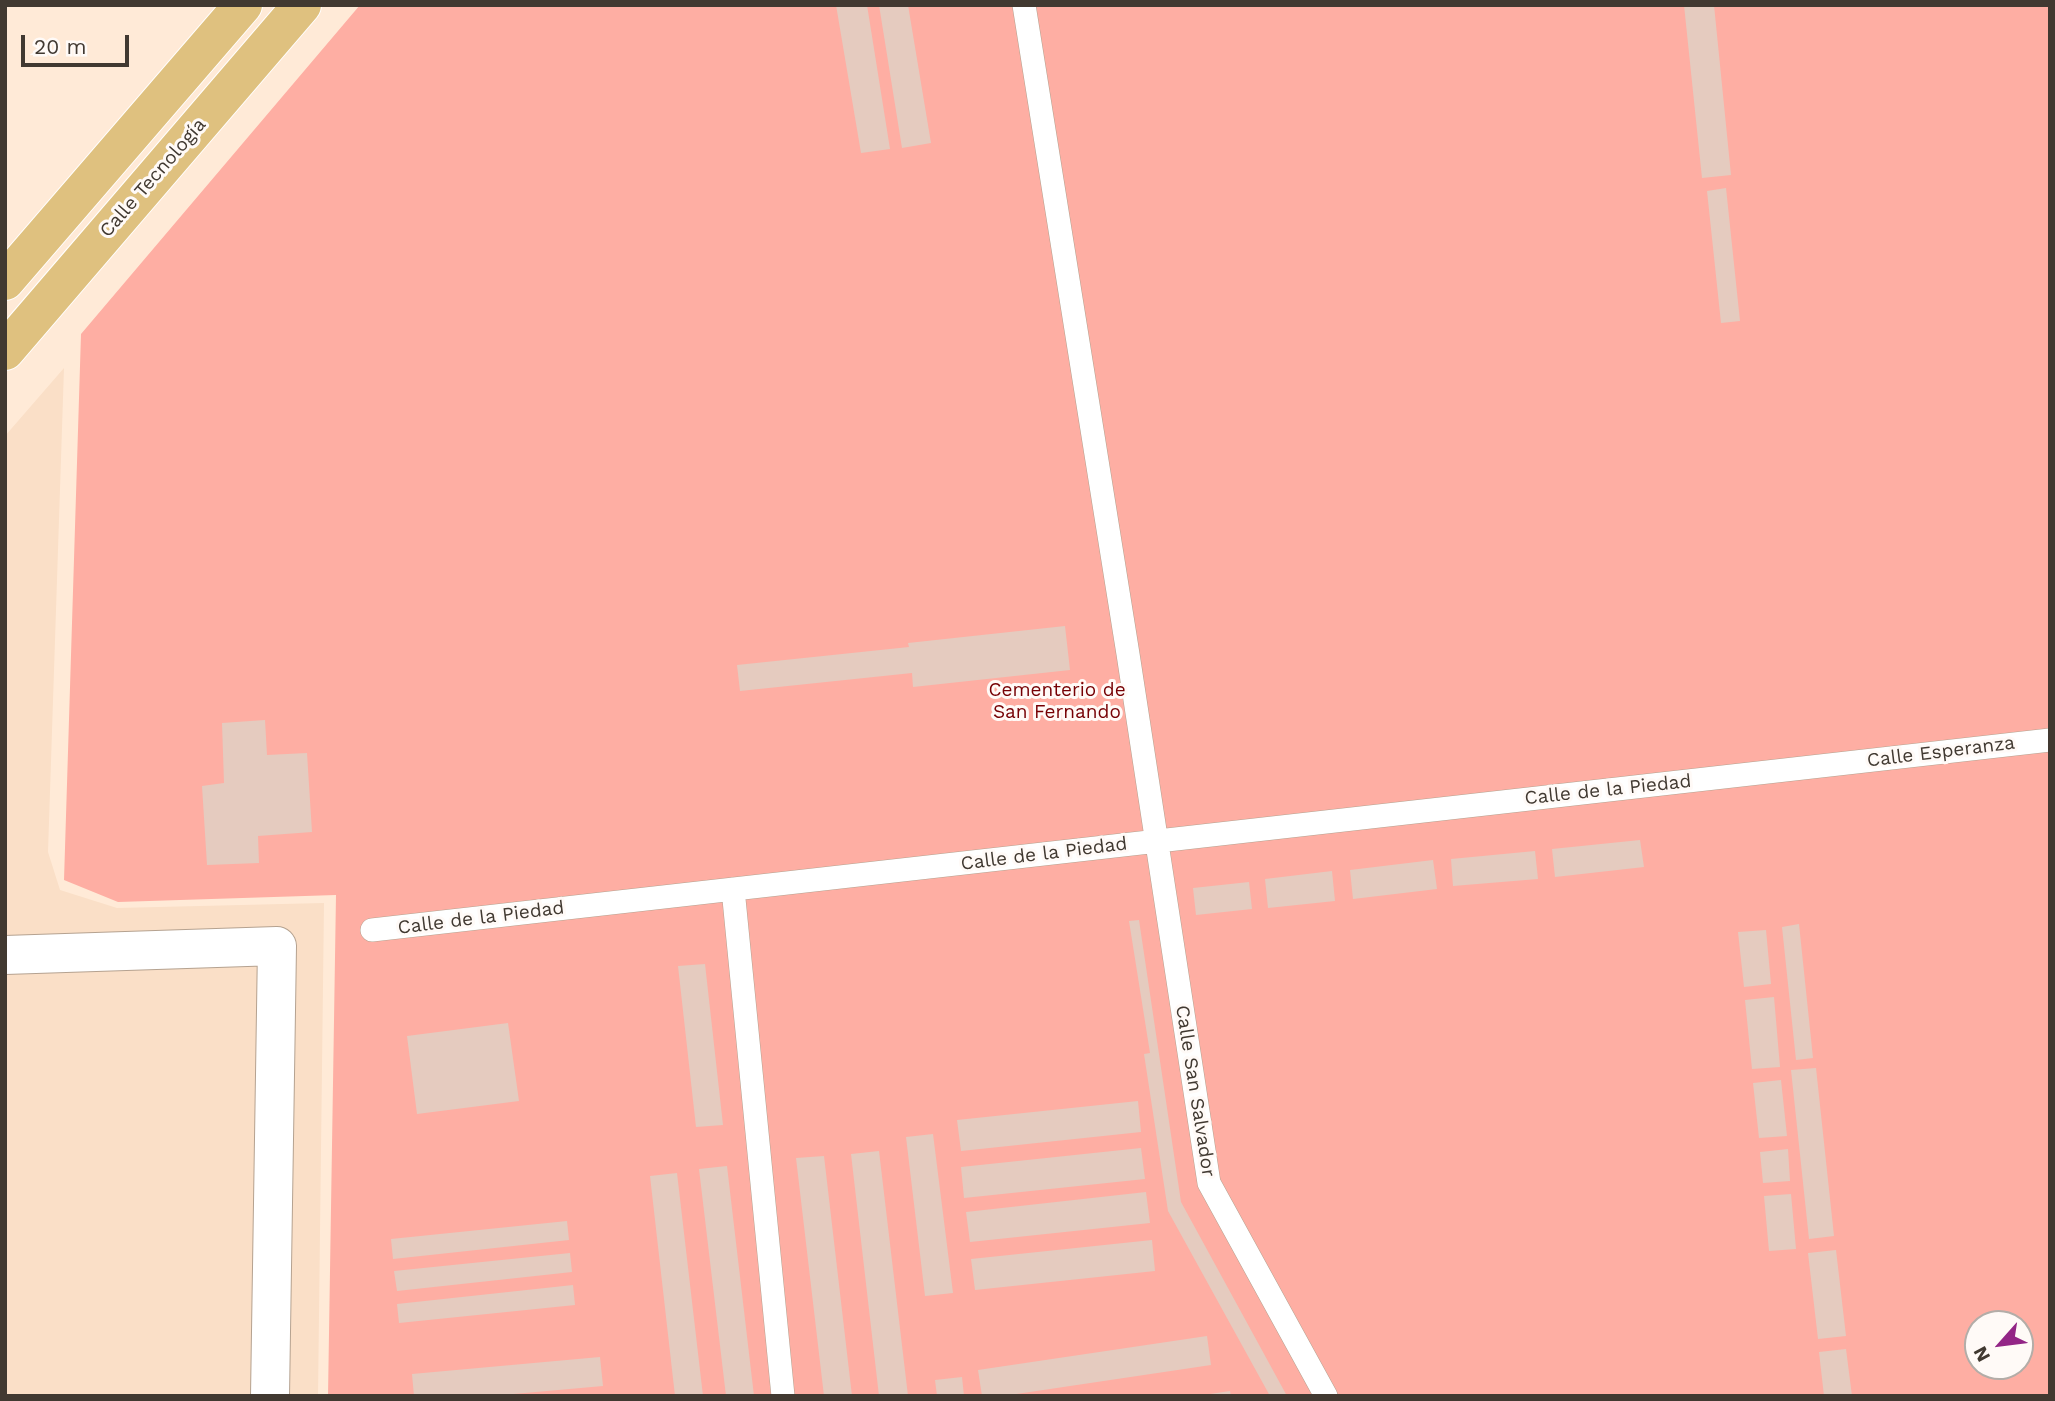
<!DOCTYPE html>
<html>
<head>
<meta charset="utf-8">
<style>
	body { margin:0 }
	#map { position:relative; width:2055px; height:1401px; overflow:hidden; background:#ffead7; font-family:"Work Sans",sans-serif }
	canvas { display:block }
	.frame { position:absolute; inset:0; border:7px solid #413931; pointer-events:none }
	.north { position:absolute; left:1964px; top:1310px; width:70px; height:70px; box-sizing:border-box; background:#fffaf7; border:2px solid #b3ada8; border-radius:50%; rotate:242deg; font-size:19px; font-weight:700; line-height:28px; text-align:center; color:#413931 }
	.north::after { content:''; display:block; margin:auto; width:24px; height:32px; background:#932586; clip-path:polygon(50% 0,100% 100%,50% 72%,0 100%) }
	.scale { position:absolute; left:21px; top:35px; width:108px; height:32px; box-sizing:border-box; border:4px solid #413931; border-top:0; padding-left:9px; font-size:21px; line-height:24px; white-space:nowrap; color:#413931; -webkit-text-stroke:5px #fffaf7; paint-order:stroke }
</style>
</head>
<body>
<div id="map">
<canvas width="2055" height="1401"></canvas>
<div class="frame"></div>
<div class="north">N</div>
<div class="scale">20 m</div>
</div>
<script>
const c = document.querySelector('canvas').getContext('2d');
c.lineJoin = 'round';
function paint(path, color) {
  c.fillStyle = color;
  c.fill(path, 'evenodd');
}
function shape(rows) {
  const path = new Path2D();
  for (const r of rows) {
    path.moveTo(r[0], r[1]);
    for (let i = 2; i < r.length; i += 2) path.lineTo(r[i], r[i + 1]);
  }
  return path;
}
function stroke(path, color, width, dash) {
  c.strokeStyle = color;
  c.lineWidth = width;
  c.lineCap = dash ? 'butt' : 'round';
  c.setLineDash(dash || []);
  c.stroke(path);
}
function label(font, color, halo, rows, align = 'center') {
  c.font = font + ' "Work Sans",sans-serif';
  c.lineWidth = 6;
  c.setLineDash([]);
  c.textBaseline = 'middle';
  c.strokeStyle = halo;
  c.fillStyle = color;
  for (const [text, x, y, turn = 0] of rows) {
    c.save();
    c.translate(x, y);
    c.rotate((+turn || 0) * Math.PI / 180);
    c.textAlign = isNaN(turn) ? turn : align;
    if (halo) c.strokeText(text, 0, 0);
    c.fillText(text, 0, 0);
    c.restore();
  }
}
paint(shape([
	[64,368,48,852,60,890,117,908,324,903,318,1396,5,1396,5,436]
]), '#fadfc7');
paint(shape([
	[360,5,2050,5,2050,1396,328,1396,336,895,118,902,64,880,81,334],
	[1978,1324,2020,1324,2020,1366,1978,1366]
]), '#feaea3');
paint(shape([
	[836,5,867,5,890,149,861,153],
	[879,5,908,5,931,143,902,148],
	[1684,5,1714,5,1731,175,1702,178],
	[1726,188,1740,321,1721,323,1707,191],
	[1065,626,1070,670,913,687,912,673,740,691,737,665,909,647,908,643],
	[265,720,267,755,307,753,312,832,258,836,259,863,207,865,202,786,224,783,222,723],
	[1640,840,1644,867,1555,877,1552,849],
	[1535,851,1538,879,1453,886,1451,859],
	[1433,860,1437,889,1353,899,1350,870],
	[1332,871,1335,901,1268,908,1265,879],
	[1249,882,1252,909,1196,915,1193,888],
	[1139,920,1181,1202,1287,1396,1270,1396,1168,1211,1144,1054,1150,1053,1129,921],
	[1799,924,1813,1058,1796,1060,1782,927],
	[1766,930,1771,984,1744,987,1738,932],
	[705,964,723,1125,696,1127,678,966],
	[1774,997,1780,1067,1752,1069,1745,1000],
	[508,1023,519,1101,417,1114,407,1036],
	[1816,1068,1834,1236,1809,1239,1791,1070],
	[1781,1080,1787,1136,1759,1138,1753,1083],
	[1138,1101,1141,1132,961,1151,957,1120],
	[933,1134,953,1293,925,1296,906,1137],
	[1141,1148,1145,1179,964,1198,961,1167],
	[1788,1149,1790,1181,1763,1183,1760,1152],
	[879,1151,908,1396,879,1396,851,1154],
	[824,1156,852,1396,824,1396,796,1158],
	[727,1166,754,1396,726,1396,699,1169],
	[677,1173,703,1396,675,1396,650,1176],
	[1146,1192,1150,1223,970,1242,966,1212],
	[1791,1194,1796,1249,1769,1251,1764,1196],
	[567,1221,569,1240,393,1259,391,1239],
	[1152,1240,1155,1271,975,1290,971,1259],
	[1836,1250,1846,1336,1818,1339,1808,1253],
	[570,1253,572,1272,397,1291,394,1271],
	[573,1285,575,1305,399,1323,397,1304],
	[1207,1336,1211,1365,1003,1396,982,1396,978,1370],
	[1846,1349,1852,1396,1824,1396,1819,1352],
	[600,1357,603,1386,491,1396,414,1396,412,1374],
	[962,1377,964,1396,937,1396,935,1380],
	[1230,1391,1231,1396,1210,1396,1210,1394]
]), '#e5cbbf');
const lane = shape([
	[1024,5,1128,654,1209,1183,1326,1396],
	[733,889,783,1396],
	[372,930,2050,740]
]);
const street = shape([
	[5,955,277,946,270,1396]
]);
const primary = shape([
	[5,281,243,5],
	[5,351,302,5]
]);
stroke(lane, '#b5a290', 24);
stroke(street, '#b5a290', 40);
stroke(primary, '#fff', 40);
stroke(lane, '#fff', 23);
stroke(street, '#fff', 38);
stroke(primary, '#dfc17f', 38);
label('19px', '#413931', '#fffaf7', [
	["Calle Tecnología",153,178,-49],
	["Calle Esperanza",1941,752,-7],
	["Calle de la Piedad",1608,790,-6],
	["Calle de la Piedad",1044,854,-7],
	["Calle de la Piedad",481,918,-7],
	["Calle San Salvador",1195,1091,81]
]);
label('19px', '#760004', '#fffaf7', [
	["Cementerio de",1057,690],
	["San Fernando",1057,712]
]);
</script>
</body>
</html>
